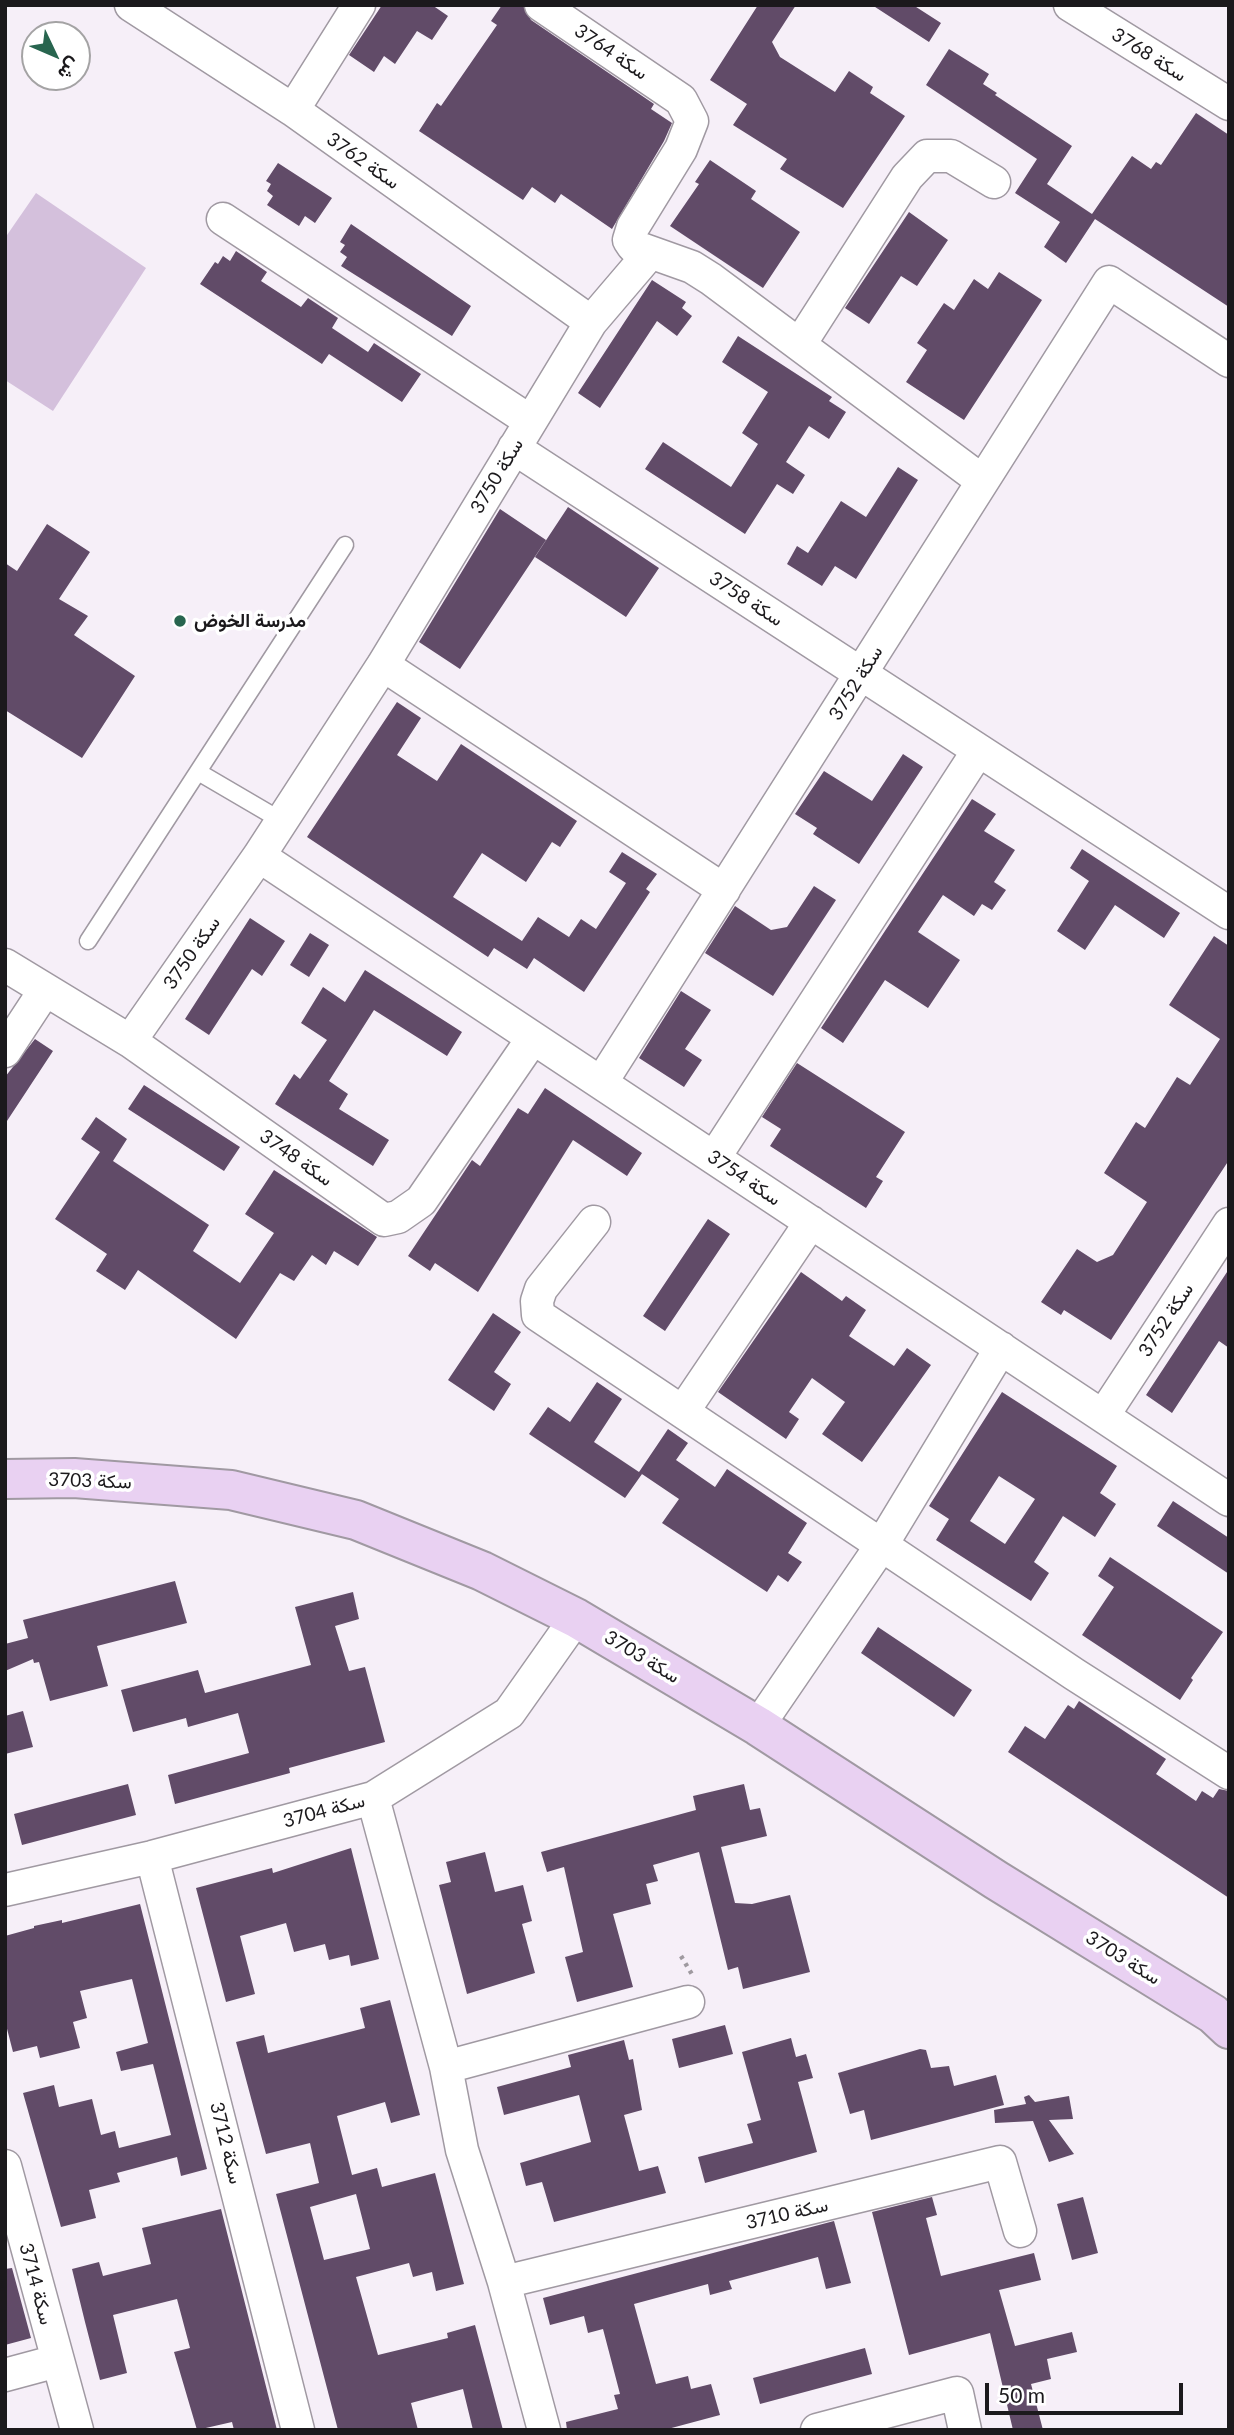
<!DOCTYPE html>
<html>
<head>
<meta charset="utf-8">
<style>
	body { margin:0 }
	#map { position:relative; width:1234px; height:2435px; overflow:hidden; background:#f6eff8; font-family:Lato,Vazirmatn,sans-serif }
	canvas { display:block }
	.frame { position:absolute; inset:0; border:7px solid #1b191c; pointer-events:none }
	.north { position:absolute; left:21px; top:21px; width:70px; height:70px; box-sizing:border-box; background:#fff; border:2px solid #a4a3a4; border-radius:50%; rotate:134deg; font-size:19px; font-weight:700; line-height:28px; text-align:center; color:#1b191c }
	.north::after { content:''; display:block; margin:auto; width:24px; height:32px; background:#28654f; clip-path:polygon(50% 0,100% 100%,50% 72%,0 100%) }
	.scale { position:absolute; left:985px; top:2383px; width:198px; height:32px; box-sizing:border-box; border:4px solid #1b191c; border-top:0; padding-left:9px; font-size:21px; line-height:24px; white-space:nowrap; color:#1b191c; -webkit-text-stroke:5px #fff; paint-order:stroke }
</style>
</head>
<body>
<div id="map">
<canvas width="1234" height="2435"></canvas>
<div class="frame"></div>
<div class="north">ش</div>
<div class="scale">50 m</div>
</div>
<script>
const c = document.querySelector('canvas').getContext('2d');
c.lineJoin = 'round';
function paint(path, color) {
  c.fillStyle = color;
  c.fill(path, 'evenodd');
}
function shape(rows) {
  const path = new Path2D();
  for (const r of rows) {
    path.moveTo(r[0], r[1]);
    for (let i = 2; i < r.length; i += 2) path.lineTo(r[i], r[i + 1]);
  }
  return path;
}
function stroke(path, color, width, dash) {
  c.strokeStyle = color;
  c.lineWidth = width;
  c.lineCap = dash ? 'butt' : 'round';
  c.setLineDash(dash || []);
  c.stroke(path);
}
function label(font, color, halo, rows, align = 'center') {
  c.font = font + ' Lato,Vazirmatn,sans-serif';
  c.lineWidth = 7;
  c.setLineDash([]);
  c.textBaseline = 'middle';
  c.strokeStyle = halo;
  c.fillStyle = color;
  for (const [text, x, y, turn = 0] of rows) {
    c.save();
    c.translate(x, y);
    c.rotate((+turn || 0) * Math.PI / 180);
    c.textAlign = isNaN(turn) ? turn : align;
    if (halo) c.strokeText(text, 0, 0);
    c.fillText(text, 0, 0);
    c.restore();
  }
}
paint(shape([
	[36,193,146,268,53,411,5,380,5,238]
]), '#d4c0dc');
paint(shape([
	[382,5,432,5,448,16,432,40,417,31,395,64,384,56,374,72,349,55],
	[502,5,523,5,531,20,654,104,651,109,672,123,664,141,612,229,561,194,555,203,532,187,523,200,419,131,437,103,441,106,497,25,491,21],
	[758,5,796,5,772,42,780,57,835,92,849,71,873,87,870,93,905,116,843,208,780,169,787,159,733,125,747,104,710,80],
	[872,5,913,5,941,23,929,42],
	[949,49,989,74,983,84,997,93,995,95,1072,146,1047,184,1092,214,1132,156,1151,169,1156,162,1161,165,1196,113,1229,135,1229,307,1095,219,1066,263,1044,247,1060,222,1015,193,1037,159,926,85],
	[710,160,756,191,751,199,800,232,763,288,670,226,699,184,695,182],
	[278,163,332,198,315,223,305,216,299,226,267,205,273,196,267,191,271,184,266,181],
	[909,212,948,240,917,286,901,276,869,324,845,308],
	[351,224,471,306,452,336,341,266,347,257,340,252,345,245,340,242],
	[236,251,267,272,261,281,301,307,308,298,338,318,332,328,368,352,374,343,421,374,402,402,329,354,322,364,200,284,215,262,218,264,223,256,230,261],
	[999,272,1042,300,964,420,906,382,927,350,917,343,944,303,954,310,974,279,988,289],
	[652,280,686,302,682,308,692,316,677,336,657,321,600,408,578,393],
	[738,336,832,397,829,401,846,412,829,439,809,426,786,462,805,475,793,494,777,484,745,534,645,469,663,442,731,487,758,444,742,433,768,392,722,362],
	[898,467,918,480,856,579,835,566,822,586,787,564,797,546,808,553,841,501,866,517],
	[568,507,659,568,626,617,535,557],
	[500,509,546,540,460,669,419,642],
	[47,524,90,552,59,599,88,616,74,635,135,676,82,758,5,710,5,563,17,571],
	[397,702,421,718,397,755,437,781,461,744,577,821,560,847,552,842,526,882,482,853,453,897,522,941,538,917,569,937,581,919,596,929,626,883,609,872,622,852,657,874,646,889,650,892,584,992,534,958,527,969,494,948,488,957,307,837],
	[903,754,923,767,859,864,813,834,817,828,795,814,824,771,872,801],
	[972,799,996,814,984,831,1015,850,994,882,1006,890,992,910,982,904,974,916,943,895,918,932,960,960,928,1008,885,980,843,1043,821,1028],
	[1082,849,1180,913,1164,938,1115,905,1085,950,1057,931,1089,881,1070,868],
	[814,886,836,900,773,996,705,953,735,906,771,930,787,927],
	[250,918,285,941,262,976,252,969,209,1035,185,1019],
	[310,933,329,945,309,977,290,965],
	[1214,936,1229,946,1229,1160,1111,1340,1064,1310,1061,1315,1041,1302,1077,1249,1097,1262,1113,1255,1147,1202,1104,1173,1136,1122,1145,1128,1177,1077,1190,1085,1220,1039,1169,1005],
	[365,970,462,1032,447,1056,374,1010,329,1081,348,1094,339,1109,389,1140,373,1166,275,1104,294,1074,300,1079,327,1040,301,1023,323,987,345,1002],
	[681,991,711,1010,685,1049,702,1060,684,1087,639,1058],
	[35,1039,53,1051,5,1124,5,1077],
	[797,1063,905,1132,876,1177,883,1181,866,1208,770,1146,781,1129,762,1117],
	[144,1085,240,1147,224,1171,128,1109],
	[545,1088,642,1153,627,1176,573,1140,478,1292,435,1263,430,1271,408,1256,472,1160,480,1166,518,1108,528,1114],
	[96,1117,127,1139,113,1161,209,1225,193,1251,240,1283,274,1233,245,1214,274,1170,377,1237,358,1266,334,1251,326,1265,312,1255,294,1281,280,1273,236,1339,138,1270,125,1290,96,1271,107,1254,55,1219,100,1152,81,1139],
	[708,1219,730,1234,665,1331,643,1316],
	[1229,1269,1229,1348,1219,1341,1172,1413,1146,1395],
	[801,1272,842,1301,846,1296,866,1310,849,1336,894,1366,907,1348,931,1365,862,1462,822,1434,845,1402,812,1378,789,1412,799,1419,786,1439,718,1392],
	[493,1313,521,1332,494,1372,511,1384,494,1411,448,1380],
	[597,1382,622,1399,594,1442,642,1474,625,1498,529,1434,548,1407,570,1422],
	[1002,1392,1117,1466,1100,1493,1116,1504,1095,1537,1063,1516,1034,1562,1049,1573,1031,1601,936,1540,949,1519,929,1506],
	[999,1476,1035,1499,1005,1544,970,1521],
	[668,1429,688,1443,676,1460,715,1487,727,1469,807,1523,788,1553,802,1562,788,1582,778,1575,767,1592,662,1523,679,1499,639,1472],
	[1173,1501,1229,1538,1229,1574,1157,1526],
	[1110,1557,1223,1632,1191,1678,1193,1680,1180,1700,1082,1635,1114,1587,1098,1576],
	[175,1581,187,1623,97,1646,108,1686,50,1701,39,1662,34,1663,33,1659,5,1671,5,1644,28,1638,23,1620],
	[353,1592,359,1619,335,1626,349,1671,365,1667,385,1742,289,1768,290,1773,175,1804,168,1775,249,1753,238,1713,188,1727,186,1718,133,1732,121,1690,198,1670,205,1693,311,1665,295,1607],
	[878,1627,972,1690,954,1717,861,1653],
	[1079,1701,1166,1759,1156,1774,1196,1801,1202,1791,1213,1798,1219,1789,1229,1791,1229,1898,1008,1752,1025,1726,1045,1739,1068,1705,1074,1709],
	[23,1711,33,1747,5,1754,5,1716],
	[128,1784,136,1815,22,1845,14,1814],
	[744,1784,750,1810,760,1808,767,1836,721,1847,735,1903,752,1904,790,1895,810,1972,743,1989,738,1967,728,1970,699,1852,653,1865,658,1881,646,1884,651,1904,613,1914,633,1987,577,2002,565,1957,583,1952,564,1867,547,1872,541,1852,696,1810,693,1796],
	[351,1848,379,1959,351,1966,349,1955,329,1960,325,1944,294,1952,286,1923,240,1936,255,1994,226,2002,196,1888,272,1868,273,1873],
	[485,1852,495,1892,523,1885,532,1921,522,1924,535,1973,467,1994,439,1885,451,1882,446,1862],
	[140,1904,207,2169,181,2176,177,2157,117,2173,120,2182,89,2190,96,2218,61,2227,23,2093,54,2085,59,2107,92,2099,101,2135,115,2131,119,2148,171,2135,153,2064,121,2071,116,2052,148,2043,132,1979,80,1991,87,2018,73,2022,80,2048,40,2058,37,2046,13,2052,5,2021,5,1936,34,1928,34,1926,62,1920,62,1923],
	[390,2000,420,2115,391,2123,385,2102,337,2116,352,2175,377,2168,382,2187,435,2173,464,2284,436,2291,432,2272,413,2277,409,2263,356,2277,378,2355,448,2338,447,2333,475,2325,503,2430,473,2430,463,2389,411,2403,418,2430,338,2430,276,2194,319,2183,310,2143,266,2154,236,2042,264,2035,268,2053,365,2028,360,2008],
	[356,2194,370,2249,324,2260,310,2207],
	[725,2025,733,2054,679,2068,672,2039],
	[791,2038,796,2057,806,2054,813,2078,798,2082,817,2152,705,2183,698,2157,753,2143,747,2124,761,2120,742,2052],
	[624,2040,629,2060,633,2059,642,2110,624,2115,639,2171,658,2166,666,2193,554,2222,542,2182,526,2186,520,2163,591,2142,579,2095,504,2115,497,2087,571,2067,568,2055],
	[920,2049,926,2050,931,2068,949,2066,954,2086,996,2075,1004,2105,871,2140,864,2110,850,2114,838,2073],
	[1029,2095,1035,2102,1069,2096,1073,2119,1049,2120,1074,2154,1049,2162,1033,2121,995,2123,994,2110,1026,2104,1024,2097],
	[932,2197,937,2215,926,2218,941,2276,1034,2253,1041,2280,999,2290,1015,2346,1072,2332,1077,2352,1047,2359,1051,2379,1031,2384,1043,2430,1013,2430,990,2333,909,2355,872,2212],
	[1083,2197,1098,2253,1072,2260,1057,2204],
	[221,2209,254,2339,277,2430,234,2430,232,2422,197,2430,174,2352,190,2348,177,2299,113,2315,127,2373,100,2380,85,2322,72,2269,99,2262,103,2276,151,2264,142,2228],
	[834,2221,851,2283,826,2289,818,2257,729,2281,732,2289,710,2295,708,2284,634,2304,656,2384,688,2376,691,2389,711,2384,720,2415,664,2430,567,2430,566,2422,618,2409,614,2395,620,2394,603,2329,588,2333,584,2316,550,2325,543,2298],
	[12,2268,31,2338,5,2345,5,2269],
	[865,2348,872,2374,760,2404,753,2378]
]), '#614b68');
const lane = shape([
	[200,773,282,821],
	[88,941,345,545]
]);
const street = shape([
	[131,5,293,110,591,322],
	[541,5,681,100,692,121,681,149,633,227,629,240,633,246,692,267,711,279,981,480],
	[1070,5,1229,104],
	[293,110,359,5],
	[223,219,530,421],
	[800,344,907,177,927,156,951,156,994,182],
	[514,448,1229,913],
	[383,665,724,890],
	[259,856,1229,1500],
	[5,965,130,1041,384,1220,398,1217,421,1201,533,1038],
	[130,1041,259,856,383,665,591,322,649,254],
	[5,1051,45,990],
	[601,1083,1109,282,1229,361],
	[714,1158,978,751],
	[594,1222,541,1289,537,1301,538,1315,1074,1674,1229,1773],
	[684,1410,811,1222],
	[1103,1416,1229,1224],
	[758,1726,881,1546,1001,1348],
	[373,1798,446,2067,462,2150,504,2282,544,2430],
	[152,1857,298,2430],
	[5,1890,152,1857,373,1798,509,1713,576,1618],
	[446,2067,688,2002],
	[5,2166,77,2430],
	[504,2282,1000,2162,1020,2231],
	[5,2375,57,2361],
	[817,2430,957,2393,965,2430]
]);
const secondary = shape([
	[5,1479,74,1478,231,1490,356,1520,482,1571,576,1618,758,1726,996,1880,1213,2014,1229,2029]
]);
stroke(lane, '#a099a2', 19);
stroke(street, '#a099a2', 35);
stroke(secondary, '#a099a2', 42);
stroke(shape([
	[681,1956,693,1976]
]), '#9f9aa0', 4.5, [3.5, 5]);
stroke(lane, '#fff', 16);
stroke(street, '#fff', 32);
stroke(secondary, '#e9d1f2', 38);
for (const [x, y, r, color] of [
	[180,621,7,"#28654f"]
]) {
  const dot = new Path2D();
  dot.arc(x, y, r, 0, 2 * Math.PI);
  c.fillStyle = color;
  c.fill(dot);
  stroke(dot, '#fff', 2.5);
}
label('19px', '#1b191c', '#fff', [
	["سكة 3764",611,52,34],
	["سكة 3768",1149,55,32],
	["سكة 3762",363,161,35],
	["سكة 3750",497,476,-59],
	["سكة 3758",746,599,33],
	["سكة 3752",856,683,-58],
	["سكة 3750",192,953,-55],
	["سكة 3748",296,1158,35],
	["سكة 3754",744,1178,34],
	["سكة 3752",1166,1320,-57],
	["سكة 3703",90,1481,2],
	["سكة 3703",642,1657,31],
	["سكة 3704",324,1811,-15],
	["سكة 3703",1123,1958,32],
	["سكة 3712",226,2143,76],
	["سكة 3710",787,2214,-13],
	["سكة 3714",36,2284,75]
]);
label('bold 19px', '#1b191c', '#fff', [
	["مدرسة الخوض",194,621]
], 'left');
</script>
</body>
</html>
